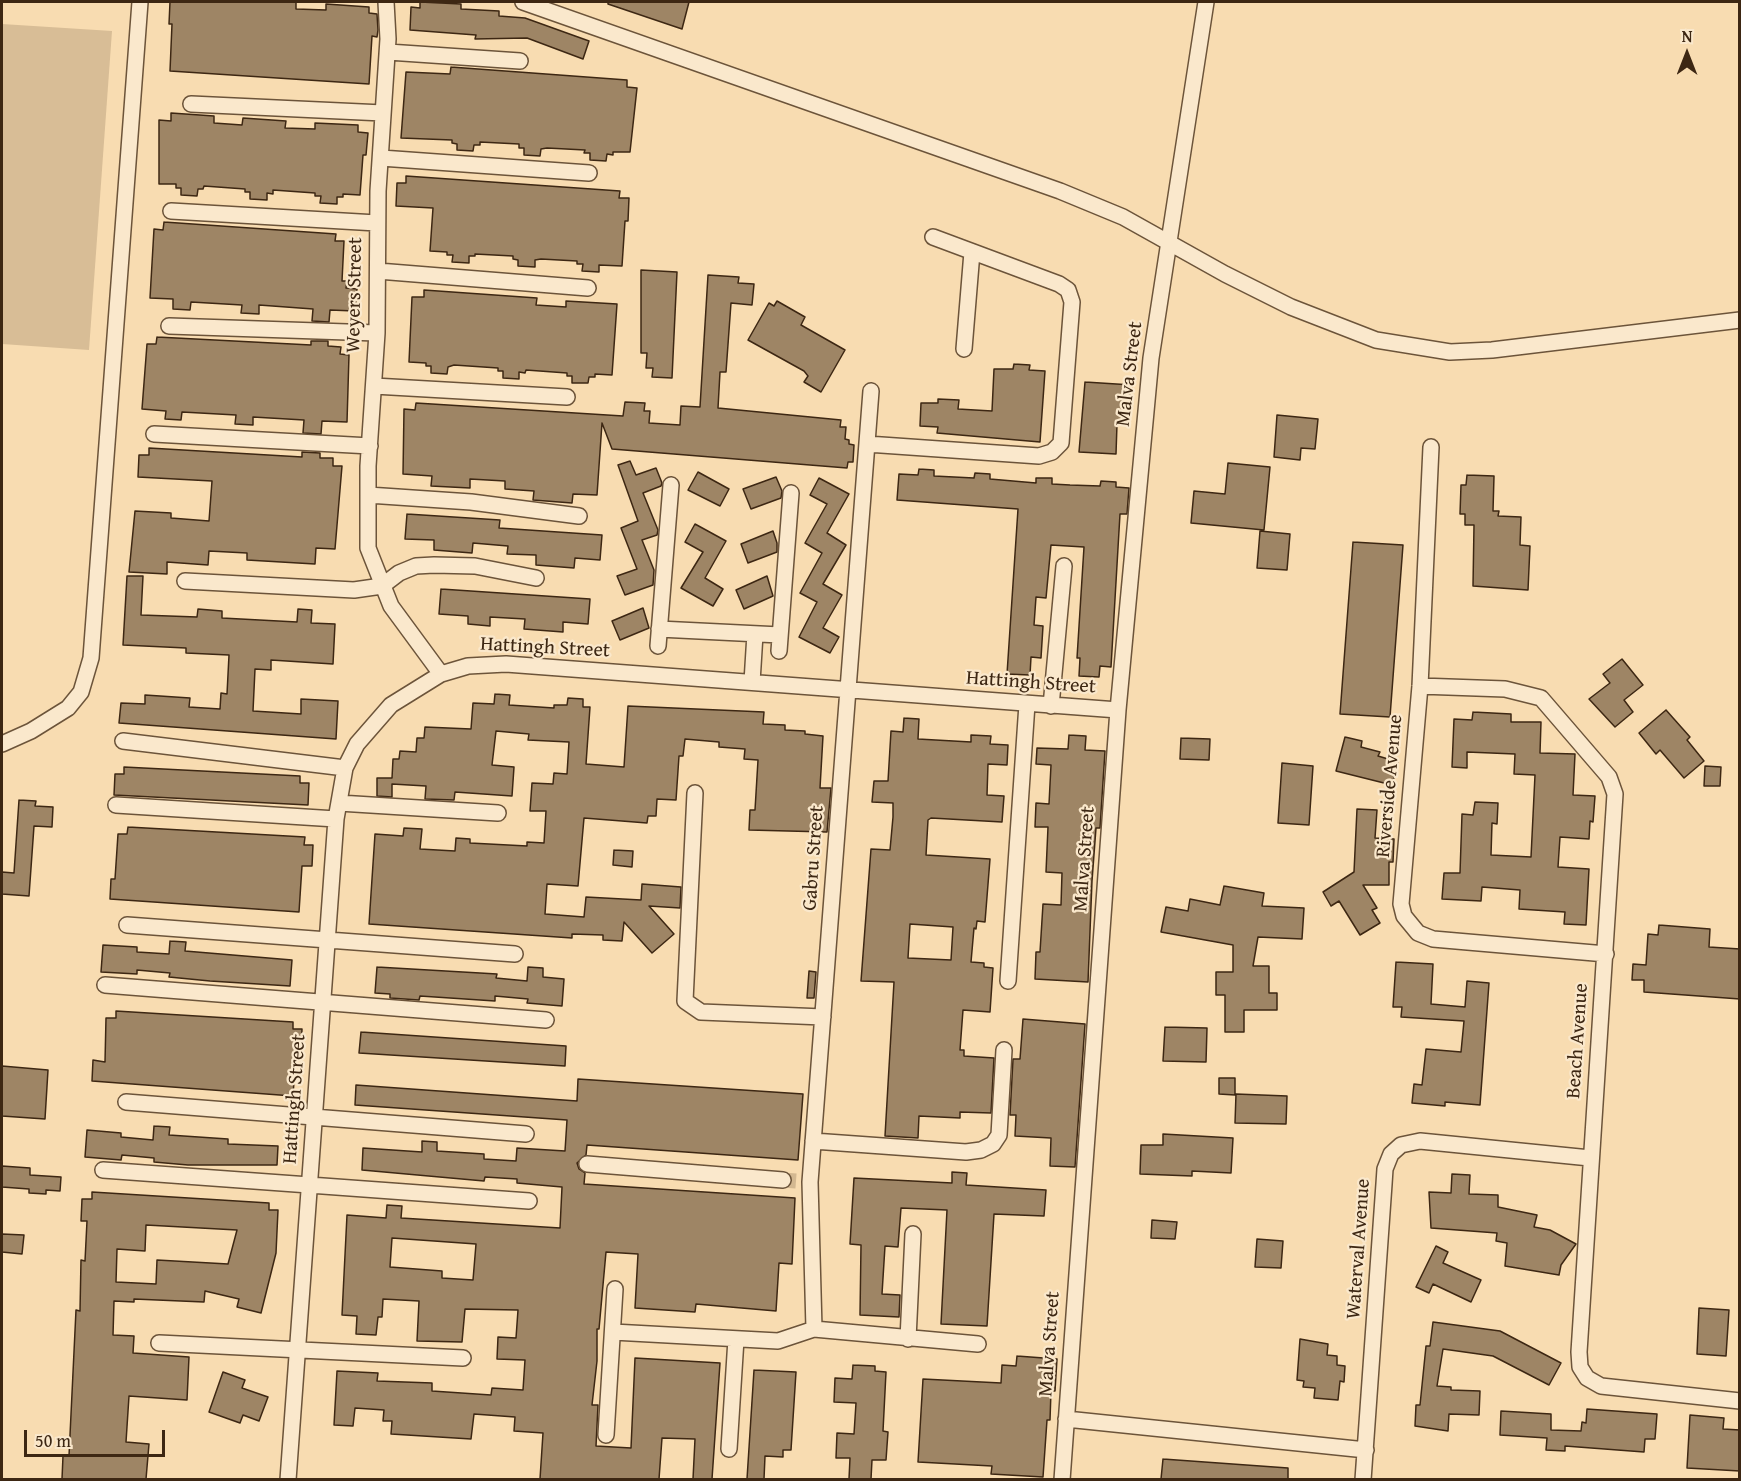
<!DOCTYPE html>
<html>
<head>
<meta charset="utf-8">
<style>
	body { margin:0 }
	#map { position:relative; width:1741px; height:1481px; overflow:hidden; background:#f8dcb1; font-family:"Gentium Book Plus",serif }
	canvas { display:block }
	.frame { position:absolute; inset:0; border:3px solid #3d2713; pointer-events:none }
	.north { position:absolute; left:1657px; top:24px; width:60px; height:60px; -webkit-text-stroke:4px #fae8cc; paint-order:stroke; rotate:0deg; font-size:16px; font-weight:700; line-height:24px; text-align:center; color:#3d2713 }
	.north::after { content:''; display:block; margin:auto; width:21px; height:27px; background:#3d2713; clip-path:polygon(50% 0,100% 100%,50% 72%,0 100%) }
	.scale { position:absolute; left:24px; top:1430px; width:141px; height:27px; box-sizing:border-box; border:3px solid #3d2713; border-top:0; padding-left:8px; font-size:18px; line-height:21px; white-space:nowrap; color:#3d2713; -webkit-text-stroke:4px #fae8cc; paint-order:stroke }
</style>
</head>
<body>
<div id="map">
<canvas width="1741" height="1481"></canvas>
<div class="frame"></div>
<div class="north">N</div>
<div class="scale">50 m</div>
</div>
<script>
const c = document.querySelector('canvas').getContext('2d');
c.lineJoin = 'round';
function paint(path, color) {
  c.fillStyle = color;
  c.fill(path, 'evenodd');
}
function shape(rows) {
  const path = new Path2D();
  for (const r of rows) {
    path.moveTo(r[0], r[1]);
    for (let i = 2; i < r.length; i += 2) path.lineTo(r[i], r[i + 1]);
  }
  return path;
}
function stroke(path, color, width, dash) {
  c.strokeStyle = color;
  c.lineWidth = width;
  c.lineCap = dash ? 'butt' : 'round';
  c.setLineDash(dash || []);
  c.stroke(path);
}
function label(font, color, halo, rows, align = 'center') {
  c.font = font + ' "Gentium Book Plus",serif';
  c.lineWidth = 4.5;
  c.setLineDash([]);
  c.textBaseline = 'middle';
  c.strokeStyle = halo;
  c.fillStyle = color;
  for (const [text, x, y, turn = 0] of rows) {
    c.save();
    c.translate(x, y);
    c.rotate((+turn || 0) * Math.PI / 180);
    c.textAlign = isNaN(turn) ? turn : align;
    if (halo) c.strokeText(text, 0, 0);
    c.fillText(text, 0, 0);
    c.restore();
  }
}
paint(shape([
	[2,24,112,31,89,350,2,344]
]), '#d8bd96');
const building = shape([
	[170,2,296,2,296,9,326,10,326,4,369,7,369,13,377,14,378,30,377,37,372,36,369,84,170,71,172,24,169,24,170,2],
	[420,2,461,4,461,9,499,11,499,16,525,18,589,41,583,59,527,38,475,39,476,35,410,30,411,7,420,8,420,2],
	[608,2,689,2,682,29,608,4,608,2],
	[451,67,627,80,627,87,637,88,630,152,613,152,613,155,607,154,606,161,590,160,590,153,584,153,585,150,547,148,541,149,540,156,524,155,524,148,519,148,519,144,480,142,480,145,474,145,473,151,457,150,457,144,452,143,452,140,401,138,406,72,450,74,451,67],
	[171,113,214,116,214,123,242,125,243,118,286,121,285,128,315,129,315,123,358,125,358,132,368,133,366,155,363,155,360,195,343,194,343,197,337,197,337,204,320,203,321,196,315,196,315,193,273,190,273,194,267,193,267,200,250,199,250,192,245,192,245,189,204,186,203,189,198,189,197,196,181,195,181,188,176,188,176,184,159,184,159,120,171,121,171,113],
	[406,176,620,191,619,198,629,198,628,221,625,221,622,266,599,265,599,272,582,271,583,264,577,264,577,261,541,259,535,260,535,267,518,266,518,260,513,259,513,256,475,254,475,256,469,256,469,263,452,262,453,255,447,255,447,252,430,251,433,208,396,206,397,183,406,183,406,176],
	[164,222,336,234,335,241,344,241,342,281,347,281,346,288,357,289,355,311,330,310,329,322,312,321,313,309,259,305,259,314,241,313,242,305,191,302,190,310,173,309,173,299,150,298,154,229,163,230,164,222],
	[641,270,677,272,672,378,652,377,653,368,646,368,647,353,641,353,641,270],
	[708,275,739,277,738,283,754,284,752,305,731,303,726,372,720,372,718,408,841,420,840,427,846,427,845,439,849,440,849,444,854,445,853,462,848,462,847,468,612,449,602,423,597,495,573,494,572,503,533,500,534,491,505,489,505,481,470,479,470,488,431,486,432,476,403,474,404,409,415,410,416,403,623,416,625,402,645,403,644,411,650,411,649,423,680,425,681,406,700,407,708,275],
	[424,290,537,298,536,305,566,307,566,301,617,304,612,375,595,374,595,377,589,377,588,383,572,383,572,376,567,376,567,373,526,370,525,373,519,372,519,379,503,378,503,371,498,371,498,368,454,365,448,367,447,374,431,373,431,366,426,366,426,363,409,362,412,297,424,297,424,290],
	[777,301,805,317,801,325,845,350,821,392,804,382,808,376,804,371,748,340,769,303,774,306,777,301],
	[157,337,311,345,311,341,328,341,328,346,341,347,340,354,349,355,347,422,322,421,321,434,303,433,304,420,253,417,253,425,235,424,236,415,182,412,181,420,165,419,166,411,142,409,147,344,156,344,157,337],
	[1014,364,1030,365,1029,370,1045,371,1040,442,937,433,938,427,920,426,921,403,938,403,938,399,959,400,958,409,992,411,994,369,1013,369,1014,364],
	[1085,382,1132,385,1129,425,1117,424,1116,454,1079,452,1085,382],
	[1277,415,1318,419,1315,449,1301,448,1300,460,1274,457,1277,415],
	[149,448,302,457,302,452,320,453,320,458,333,458,333,466,342,466,335,549,316,548,315,564,247,560,247,553,209,551,208,565,167,562,167,574,129,572,135,511,171,513,171,518,209,521,212,481,138,477,139,455,149,455,149,448],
	[630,461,636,475,656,468,662,483,661,486,643,493,658,530,657,535,642,540,654,570,653,585,625,595,617,576,637,569,621,528,638,521,618,465,630,461],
	[1228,463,1270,467,1264,530,1191,523,1194,491,1225,494,1228,463],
	[919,469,934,470,934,476,974,478,975,473,990,474,990,479,1036,483,1036,478,1052,478,1052,484,1070,485,1100,486,1101,481,1116,482,1116,487,1129,488,1127,514,1120,514,1111,667,1100,666,1099,677,1079,676,1080,658,1077,658,1084,547,1051,545,1046,598,1036,597,1034,625,1043,626,1041,658,1031,657,1030,675,1007,674,1018,509,897,500,899,474,918,475,919,469],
	[698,472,729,489,720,506,688,490,698,472],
	[1467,475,1494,476,1493,511,1499,511,1498,516,1521,517,1520,545,1530,546,1528,590,1473,586,1474,525,1465,525,1465,514,1460,514,1461,485,1466,485,1467,475],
	[776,477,782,491,781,498,751,509,743,489,776,477],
	[819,478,849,494,827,533,846,545,823,584,842,595,823,628,839,637,830,653,799,637,817,602,800,593,822,553,805,543,827,504,810,495,819,478],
	[407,514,500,520,499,528,602,535,600,560,575,558,574,568,536,565,536,555,507,554,508,546,473,543,472,553,434,550,434,540,405,539,407,514],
	[695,524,726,541,705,578,723,589,713,606,681,588,703,552,685,542,695,524],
	[773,531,777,543,777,552,748,563,741,544,773,531],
	[1260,531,1290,534,1287,570,1257,568,1260,531],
	[1353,542,1403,545,1390,717,1340,714,1353,542],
	[127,576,143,576,141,615,197,617,198,609,222,611,222,618,297,622,298,609,312,610,311,623,335,624,333,664,271,660,271,670,255,669,253,711,301,714,301,699,338,701,336,739,119,723,121,703,145,704,145,695,190,698,189,707,220,709,221,693,227,694,229,655,186,653,186,648,123,645,127,576],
	[767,576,773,596,744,609,736,590,767,576],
	[441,589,590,599,588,624,563,622,563,632,524,629,525,619,490,617,490,626,468,624,468,616,439,614,441,589],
	[643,608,649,628,620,640,612,621,643,608],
	[1622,659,1643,685,1624,700,1633,712,1615,727,1589,699,1610,683,1603,674,1622,659],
	[495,694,510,695,509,705,554,708,554,705,567,705,568,698,583,699,583,707,590,707,586,764,624,767,628,706,764,712,763,724,785,725,785,730,805,731,805,734,823,736,820,788,831,788,827,832,749,830,750,810,755,810,758,760,744,759,745,749,719,747,719,742,685,739,683,756,679,756,676,800,657,799,656,816,648,816,647,823,584,818,578,886,547,884,545,914,584,917,586,897,641,900,642,884,681,887,680,908,649,906,674,934,652,953,624,922,622,941,603,940,603,935,572,934,572,938,369,924,375,834,403,836,404,828,422,829,420,849,455,851,456,838,470,839,470,843,527,846,527,842,544,843,546,811,530,811,532,783,553,784,554,773,567,774,569,742,528,740,529,734,496,731,492,765,514,767,512,796,455,792,454,800,425,799,426,786,392,784,392,797,377,796,377,778,392,778,393,759,399,759,400,751,416,752,417,738,424,738,425,727,471,729,473,703,494,704,495,694],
	[1666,710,1690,737,1687,740,1704,761,1684,778,1660,750,1656,754,1639,733,1666,710],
	[1473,712,1511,714,1511,722,1541,722,1540,753,1575,754,1573,795,1595,796,1593,822,1590,821,1589,839,1560,837,1558,867,1589,869,1586,925,1564,924,1565,912,1519,909,1520,890,1482,887,1481,901,1442,899,1444,873,1460,873,1462,814,1473,815,1475,802,1498,803,1497,824,1492,823,1491,855,1531,857,1535,775,1514,774,1515,754,1467,752,1467,768,1452,767,1454,719,1472,720,1473,712],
	[904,718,919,719,918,739,971,742,971,735,991,736,990,744,1008,745,1007,765,988,764,987,795,1004,796,1002,822,931,818,928,820,926,855,990,859,985,922,977,921,976,929,974,928,971,962,984,963,984,967,993,968,990,1012,963,1010,960,1050,964,1050,964,1056,994,1058,991,1113,960,1112,960,1118,919,1116,918,1138,885,1136,894,982,861,981,871,849,890,850,893,817,893,803,872,802,874,781,888,781,891,731,903,732,904,718],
	[910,924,953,927,951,960,908,958,910,924],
	[1069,735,1086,736,1085,750,1105,751,1100,828,1096,828,1092,881,1088,982,1035,979,1036,952,1040,952,1043,904,1061,905,1062,873,1046,872,1048,827,1035,827,1036,803,1049,804,1051,765,1036,764,1037,748,1068,749,1069,735],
	[1345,737,1362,741,1361,747,1380,752,1378,756,1398,762,1392,785,1336,771,1345,737],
	[1181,738,1210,739,1209,760,1180,759,1181,738],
	[1282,763,1313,766,1309,825,1278,823,1282,763],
	[1705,766,1721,767,1720,786,1704,786,1705,766],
	[124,767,300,776,300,783,309,783,308,805,114,795,115,774,124,774,124,767],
	[19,800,36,801,35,806,53,807,52,827,34,826,29,896,2,894,2,872,14,873,19,800],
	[1357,809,1377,810,1375,838,1394,839,1393,862,1389,862,1389,885,1363,885,1377,908,1372,910,1380,923,1360,935,1339,901,1331,906,1323,892,1354,872,1357,809],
	[128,827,305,837,304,845,313,845,312,866,302,866,299,912,110,899,111,879,115,879,118,834,127,834,128,827],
	[614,850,633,851,632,867,613,865,614,850],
	[1224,886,1264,893,1262,906,1304,908,1302,939,1258,937,1253,966,1269,966,1269,993,1277,993,1277,1010,1244,1010,1244,1032,1225,1032,1225,995,1216,995,1216,972,1233,972,1233,945,1161,932,1166,907,1188,911,1190,899,1220,905,1224,886],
	[1659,925,1710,929,1709,947,1740,949,1740,999,1644,992,1644,980,1632,980,1633,964,1646,965,1648,934,1658,935,1659,925],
	[170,941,186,942,185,951,292,960,290,986,210,981,169,977,170,973,137,970,137,974,101,972,103,945,137,947,137,952,169,954,170,941],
	[1396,962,1433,964,1431,1004,1465,1007,1467,981,1489,983,1480,1105,1445,1102,1445,1106,1412,1103,1414,1084,1422,1085,1426,1049,1461,1052,1464,1021,1401,1017,1402,1007,1393,1007,1396,962],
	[377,967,497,974,496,978,527,981,528,967,543,968,543,977,564,979,562,1006,527,1003,528,999,495,996,495,1001,420,996,419,1000,390,998,390,994,375,993,377,967],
	[809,971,816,972,814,998,807,998,809,971],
	[116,1011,293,1022,293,1029,302,1029,301,1051,296,1051,293,1096,92,1081,93,1060,105,1062,106,1018,116,1018,116,1011],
	[1023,1019,1085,1024,1075,1167,1050,1166,1051,1138,1015,1136,1016,1115,1010,1115,1013,1059,1020,1059,1023,1019],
	[1165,1027,1207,1028,1206,1062,1163,1061,1165,1027],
	[361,1032,566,1046,565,1066,359,1053,361,1032],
	[2,1066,48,1070,45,1119,2,1116,2,1066],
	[1219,1078,1235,1078,1235,1095,1219,1094,1219,1078],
	[578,1079,803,1094,798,1160,587,1145,586,1155,577,1163,579,1169,585,1173,584,1184,795,1198,792,1264,779,1263,776,1311,696,1304,695,1312,635,1308,638,1254,606,1252,599,1329,597,1329,597,1361,592,1405,598,1405,596,1446,631,1448,635,1358,720,1363,712,1479,693,1479,695,1439,662,1438,659,1479,540,1479,543,1433,514,1431,515,1417,474,1414,471,1439,391,1434,392,1421,383,1421,384,1410,355,1408,353,1426,334,1425,337,1371,378,1373,377,1381,432,1383,432,1391,491,1395,492,1388,523,1390,525,1360,497,1359,498,1337,516,1338,518,1310,465,1309,462,1342,417,1341,419,1301,383,1299,382,1317,378,1317,376,1335,356,1334,357,1316,342,1315,347,1215,386,1218,387,1205,402,1206,401,1218,560,1228,562,1187,517,1183,517,1179,485,1177,484,1181,362,1170,363,1148,422,1152,422,1141,437,1142,437,1151,484,1154,484,1159,516,1161,517,1148,565,1151,567,1120,355,1105,356,1085,577,1101,578,1079],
	[392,1238,476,1244,473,1280,442,1278,442,1271,390,1267,392,1238],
	[1236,1094,1287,1096,1286,1124,1235,1123,1236,1094],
	[154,1126,170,1127,169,1135,228,1139,228,1144,278,1146,277,1165,188,1165,154,1162,154,1158,122,1155,121,1160,85,1157,87,1130,121,1133,121,1137,153,1140,154,1126],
	[1163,1134,1233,1138,1231,1173,1192,1171,1192,1176,1140,1174,1141,1145,1163,1145,1163,1134],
	[2,1166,30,1168,30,1175,61,1177,60,1191,46,1190,46,1194,29,1193,29,1189,2,1187,2,1166],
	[952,1172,967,1173,966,1185,1046,1190,1044,1216,994,1214,987,1326,941,1324,947,1210,901,1208,898,1247,885,1246,882,1294,900,1295,899,1317,860,1315,861,1245,850,1244,854,1178,952,1183,952,1172],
	[1452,1174,1470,1175,1469,1194,1498,1195,1498,1207,1537,1215,1534,1227,1550,1230,1576,1244,1561,1265,1559,1275,1505,1266,1507,1243,1496,1241,1497,1233,1431,1228,1429,1192,1451,1193,1452,1174],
	[92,1192,269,1203,269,1210,278,1210,276,1253,261,1313,237,1307,239,1299,205,1291,204,1302,134,1299,134,1302,114,1301,113,1335,134,1336,133,1353,189,1357,187,1400,129,1396,126,1442,149,1444,146,1479,62,1479,63,1456,69,1456,76,1310,80,1311,81,1260,85,1261,87,1221,81,1221,82,1199,92,1199,92,1192],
	[146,1225,237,1230,228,1264,157,1260,156,1284,116,1282,117,1249,145,1251,146,1225],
	[1152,1220,1177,1222,1175,1239,1151,1238,1152,1220],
	[2,1234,24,1235,22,1254,2,1252,2,1234],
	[1257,1239,1283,1241,1281,1268,1255,1267,1257,1239],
	[1436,1246,1448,1252,1443,1263,1481,1280,1471,1302,1433,1284,1429,1293,1416,1287,1436,1246],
	[1699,1308,1729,1310,1726,1356,1697,1354,1699,1308],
	[1433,1322,1500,1331,1561,1363,1549,1385,1493,1356,1443,1349,1437,1386,1451,1387,1451,1390,1480,1391,1479,1415,1449,1414,1448,1431,1415,1426,1416,1405,1420,1405,1426,1346,1430,1346,1433,1322],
	[1300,1339,1328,1344,1327,1355,1337,1356,1337,1365,1345,1366,1344,1382,1340,1381,1338,1400,1314,1398,1315,1388,1303,1387,1304,1381,1297,1380,1300,1339],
	[1017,1356,1057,1359,1055,1391,1051,1391,1050,1420,1047,1420,1043,1477,991,1474,992,1466,918,1462,923,1379,1001,1383,1002,1365,1016,1366,1017,1356],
	[853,1365,875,1366,875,1371,886,1372,883,1431,888,1432,886,1460,872,1460,871,1479,849,1479,850,1458,836,1458,837,1433,854,1434,856,1403,834,1402,835,1378,852,1379,853,1365],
	[754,1370,796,1372,791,1450,783,1450,783,1457,765,1456,764,1479,747,1479,754,1370],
	[223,1372,245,1380,242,1388,268,1397,259,1421,243,1415,240,1423,209,1412,223,1372],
	[1587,1409,1657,1414,1655,1439,1645,1439,1644,1452,1565,1446,1565,1451,1546,1450,1547,1438,1500,1435,1501,1411,1551,1414,1551,1430,1581,1431,1582,1422,1586,1423,1587,1409],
	[1690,1415,1724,1418,1723,1429,1740,1430,1740,1471,1687,1468,1690,1415],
	[1163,1459,1288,1468,1288,1479,1161,1479,1163,1459]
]);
paint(building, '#9e8565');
stroke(building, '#3d2713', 1.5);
stroke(shape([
	[783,1180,796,1181]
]), '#d3b891', 15, [15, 8]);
const street = shape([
	[386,2,388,39,378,191,377,333,368,466,368,548,391,606,441,674],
	[523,2,1060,191,1123,217,1225,274,1291,307,1376,340,1450,352,1492,350,1740,320],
	[388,52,520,61],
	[191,104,383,113],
	[381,158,589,173],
	[171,211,377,223],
	[378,271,588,288],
	[169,326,377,333],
	[964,349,972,252],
	[374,386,567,397],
	[154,434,370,446],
	[867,444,1039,456,1052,452,1061,443,1072,302,1068,290,1059,284,933,237],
	[1431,447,1420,686,1401,904,1404,916,1418,933,1433,939,1606,954],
	[368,495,471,502,579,516],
	[185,581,354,590,382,586,399,573,416,566,434,565,475,566,536,578],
	[659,629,780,635],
	[658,646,671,485],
	[779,651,791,493],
	[752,682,755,634],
	[1420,686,1505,689,1541,698,1609,777,1615,794,1579,1352,1580,1367,1587,1378,1601,1386,1740,1401],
	[1051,706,1064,566],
	[123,741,345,768],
	[2,744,31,731,68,708,81,692,91,658,140,2],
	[695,793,685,1001,701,1012,823,1017],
	[339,803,498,813],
	[116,805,336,819],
	[127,925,515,954],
	[1008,981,1027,704],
	[105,985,546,1020],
	[126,1102,526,1134],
	[813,1141,966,1152,981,1150,993,1144,999,1135,1004,1050],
	[587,1164,783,1180],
	[103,1170,529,1201],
	[814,1329,810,1182,871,391],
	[613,1332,778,1341,814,1329,978,1344],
	[908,1339,913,1234],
	[159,1343,463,1358],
	[1066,1419,1366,1450],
	[606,1435,615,1289],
	[729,1449,736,1339],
	[288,1480,336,819,345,768,357,744,391,705,441,674,468,666,506,664,1118,710],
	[1062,1480,1118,710,1151,358,1206,2],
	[1363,1480,1384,1184,1385,1169,1391,1154,1401,1145,1420,1141,1590,1158]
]);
stroke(street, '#6c543a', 18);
stroke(street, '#fae8cc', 15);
label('20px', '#3d2713', '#fae8cc', [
	["Weyers Street",355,295,-89],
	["Malva Street",1130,374,-83],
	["Hattingh Street",545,648,3],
	["Hattingh Street",1031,683,4],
	["Riverside Avenue",1390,786,-85],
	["Gabru Street",814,858,-86],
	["Malva Street",1085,859,-86],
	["Beach Avenue",1578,1041,-86],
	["Hattingh Street",295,1099,-86],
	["Waterval Avenue",1359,1249,-86],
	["Malva Street",1050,1344,-86]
]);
</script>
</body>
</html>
